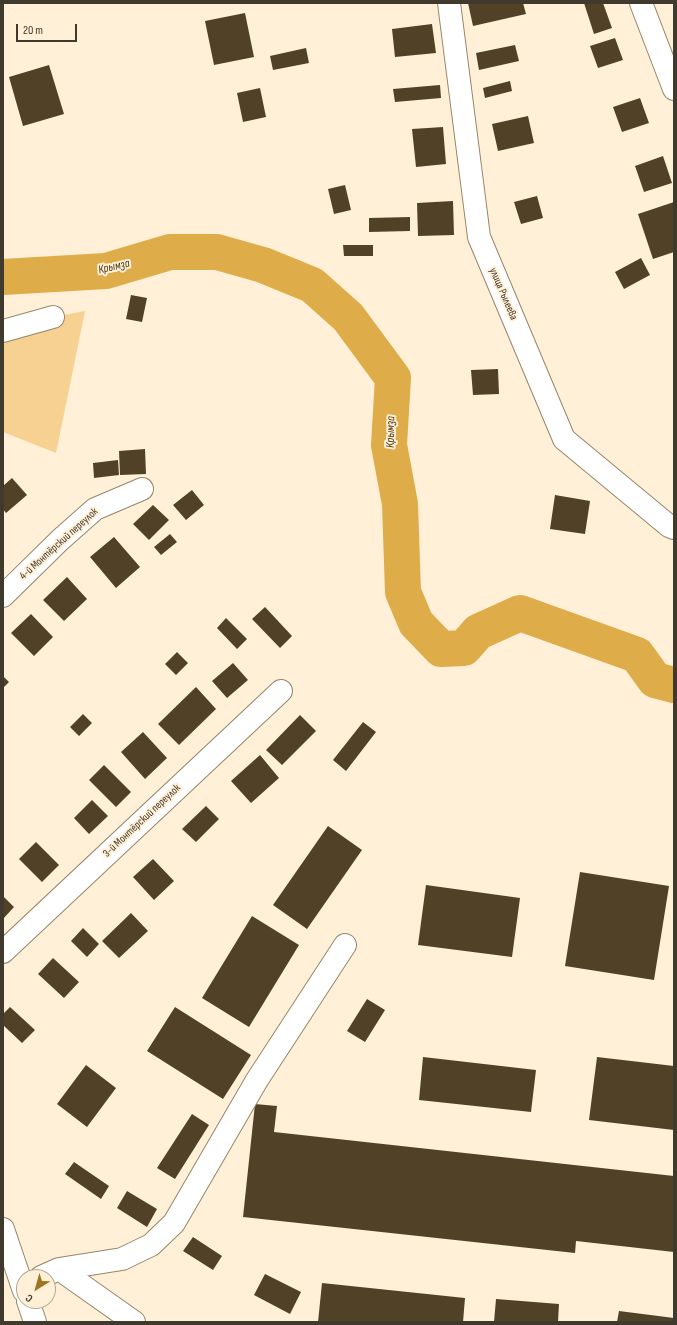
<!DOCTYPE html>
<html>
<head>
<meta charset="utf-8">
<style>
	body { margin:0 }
	#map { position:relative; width:677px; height:1325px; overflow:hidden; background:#fff0d7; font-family:"Sofia Sans Condensed",sans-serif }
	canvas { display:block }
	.frame { position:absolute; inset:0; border:4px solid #40392d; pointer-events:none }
	.north { position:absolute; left:16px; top:1269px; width:40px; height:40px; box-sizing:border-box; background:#fff0d7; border:1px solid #b3a793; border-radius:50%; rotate:217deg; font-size:11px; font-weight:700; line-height:16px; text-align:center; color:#40392d }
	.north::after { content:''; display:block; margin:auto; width:14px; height:18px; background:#9e7523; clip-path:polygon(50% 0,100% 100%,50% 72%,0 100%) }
	.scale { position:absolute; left:16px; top:24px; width:61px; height:18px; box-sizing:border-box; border:2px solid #40392d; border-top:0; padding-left:5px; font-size:12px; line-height:14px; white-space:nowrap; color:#40392d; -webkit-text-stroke:3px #fff0d7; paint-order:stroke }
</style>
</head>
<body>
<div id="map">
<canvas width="677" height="1325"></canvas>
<div class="frame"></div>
<div class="north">С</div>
<div class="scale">20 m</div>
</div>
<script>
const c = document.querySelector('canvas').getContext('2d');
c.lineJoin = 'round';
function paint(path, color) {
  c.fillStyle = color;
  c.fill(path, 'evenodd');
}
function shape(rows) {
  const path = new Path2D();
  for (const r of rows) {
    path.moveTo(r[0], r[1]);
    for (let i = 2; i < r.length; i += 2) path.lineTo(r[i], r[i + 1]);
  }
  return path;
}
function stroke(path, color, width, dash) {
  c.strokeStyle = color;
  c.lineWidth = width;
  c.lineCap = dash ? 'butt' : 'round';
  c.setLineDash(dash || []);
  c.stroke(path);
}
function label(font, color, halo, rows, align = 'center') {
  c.font = font + ' "Sofia Sans Condensed",sans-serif';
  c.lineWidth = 4;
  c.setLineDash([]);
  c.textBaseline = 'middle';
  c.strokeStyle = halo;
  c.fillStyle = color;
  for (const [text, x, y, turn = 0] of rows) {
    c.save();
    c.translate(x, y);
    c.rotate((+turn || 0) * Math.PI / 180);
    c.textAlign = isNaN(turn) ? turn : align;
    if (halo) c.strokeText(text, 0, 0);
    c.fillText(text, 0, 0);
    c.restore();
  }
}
paint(shape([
	[85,311,56,453,3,432,3,331,53,317]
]), '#f7d191');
stroke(shape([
	[3,277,106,271,170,252,217,252,263,265,312,285,348,317,393,378,389,445,400,504,403,592,416,623,441,649,464,648,478,632,520,613,637,655,655,680,674,685]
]), '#dfac4a', 36);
paint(shape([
	[468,3,523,3,526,14,473,26],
	[584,3,603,3,612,28,594,34],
	[245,13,254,57,214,65,205,21],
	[432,24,436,53,395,57,392,29],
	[615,38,623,60,598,68,590,46],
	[515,45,519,61,479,70,476,53],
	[306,48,309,63,273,70,270,56],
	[49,65,64,114,23,126,9,77],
	[510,81,512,91,485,98,483,88],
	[440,85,441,98,395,102,393,89],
	[260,88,266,117,243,122,237,93],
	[640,98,649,123,622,132,613,107],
	[528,116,534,143,498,151,492,124],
	[443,127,446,164,416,167,412,129],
	[663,156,672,183,644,192,635,166],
	[345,185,351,210,334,214,328,189],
	[537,196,543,218,521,224,514,202],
	[453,201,454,235,418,236,417,203],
	[674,202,674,252,653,259,638,214],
	[410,217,410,231,369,232,369,218],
	[343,245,373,245,373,256,344,256],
	[641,258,650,275,624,289,615,272],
	[131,295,147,298,142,322,126,319],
	[498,369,499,394,473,395,471,370],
	[145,449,146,474,120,475,119,451],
	[118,460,119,475,94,478,93,463],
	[12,478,27,495,6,513,3,509,3,486],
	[192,490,204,505,186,520,173,505],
	[555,495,590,501,585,534,550,529],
	[153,505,169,520,149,540,133,524],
	[170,534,177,542,161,555,154,547],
	[114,537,140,567,116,588,90,557],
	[67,577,87,599,64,621,43,600],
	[265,607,292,636,280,648,252,619],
	[31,614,53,637,34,656,11,633],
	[226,618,247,639,237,649,217,628],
	[177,652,188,663,176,675,165,664],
	[233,663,248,680,227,698,212,681],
	[3,676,9,682,3,688],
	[196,687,216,709,179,745,158,724],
	[83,714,92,723,79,736,70,727],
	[300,715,316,731,282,765,266,750],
	[363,722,376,732,346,771,333,760],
	[143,732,167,758,145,779,121,752],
	[260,755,279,778,251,803,231,781],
	[104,765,131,792,116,807,89,780],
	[92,800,108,816,89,834,74,818],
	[206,806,219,819,196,842,182,829],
	[328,826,362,850,307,929,273,905],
	[36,842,59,865,42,882,19,859],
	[153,859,174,881,154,900,133,877],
	[580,872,669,886,654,980,565,966],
	[426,885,520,898,512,957,418,945],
	[3,896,14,907,3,919],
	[131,913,148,931,119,958,102,941],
	[252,916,299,945,249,1027,202,998],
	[83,928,99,944,87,957,71,941],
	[53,958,79,982,64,998,38,974],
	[367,999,385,1010,365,1042,347,1031],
	[10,1007,35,1030,22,1043,3,1025,3,1014],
	[175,1007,251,1055,223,1099,147,1051],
	[423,1057,536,1070,531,1112,419,1100],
	[597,1057,674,1066,674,1130,589,1120],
	[86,1065,116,1088,87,1127,57,1104],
	[255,1104,277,1106,274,1132,674,1176,674,1252,576,1241,575,1253,243,1217],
	[192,1114,209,1125,175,1179,157,1168],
	[74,1162,109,1186,101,1199,65,1174],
	[127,1191,157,1209,147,1227,117,1208],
	[193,1237,222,1256,213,1270,183,1251],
	[265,1274,301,1292,290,1314,254,1295],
	[322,1283,465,1298,463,1322,318,1322],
	[496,1299,559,1304,558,1322,494,1322],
	[619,1311,674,1318,674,1322,617,1322]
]), '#514227');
const minor = shape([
	[449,3,479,237,564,439,669,526,674,528],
	[641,3,674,89],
	[3,331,53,317],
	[3,596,60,540,95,509,142,489],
	[3,952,281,691],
	[3,1229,24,1291],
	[59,1269,122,1259,151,1245,174,1223,257,1080,345,945],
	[41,1277,59,1269,134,1322],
	[28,1301,35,1322]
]);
stroke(minor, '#968569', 24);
stroke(minor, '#fff', 22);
label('11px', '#40392d', '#fff0d7', [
	["улица Рылеева",503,294,67],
	["4-й Монтёрский переулок",59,544,-42],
	["3-й Монтёрский переулок",142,821,-43]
]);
label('italic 12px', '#4b360c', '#fff0d7', [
	["Крымза",114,267,-13],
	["Крымза",391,432,-89]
]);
</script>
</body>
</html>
